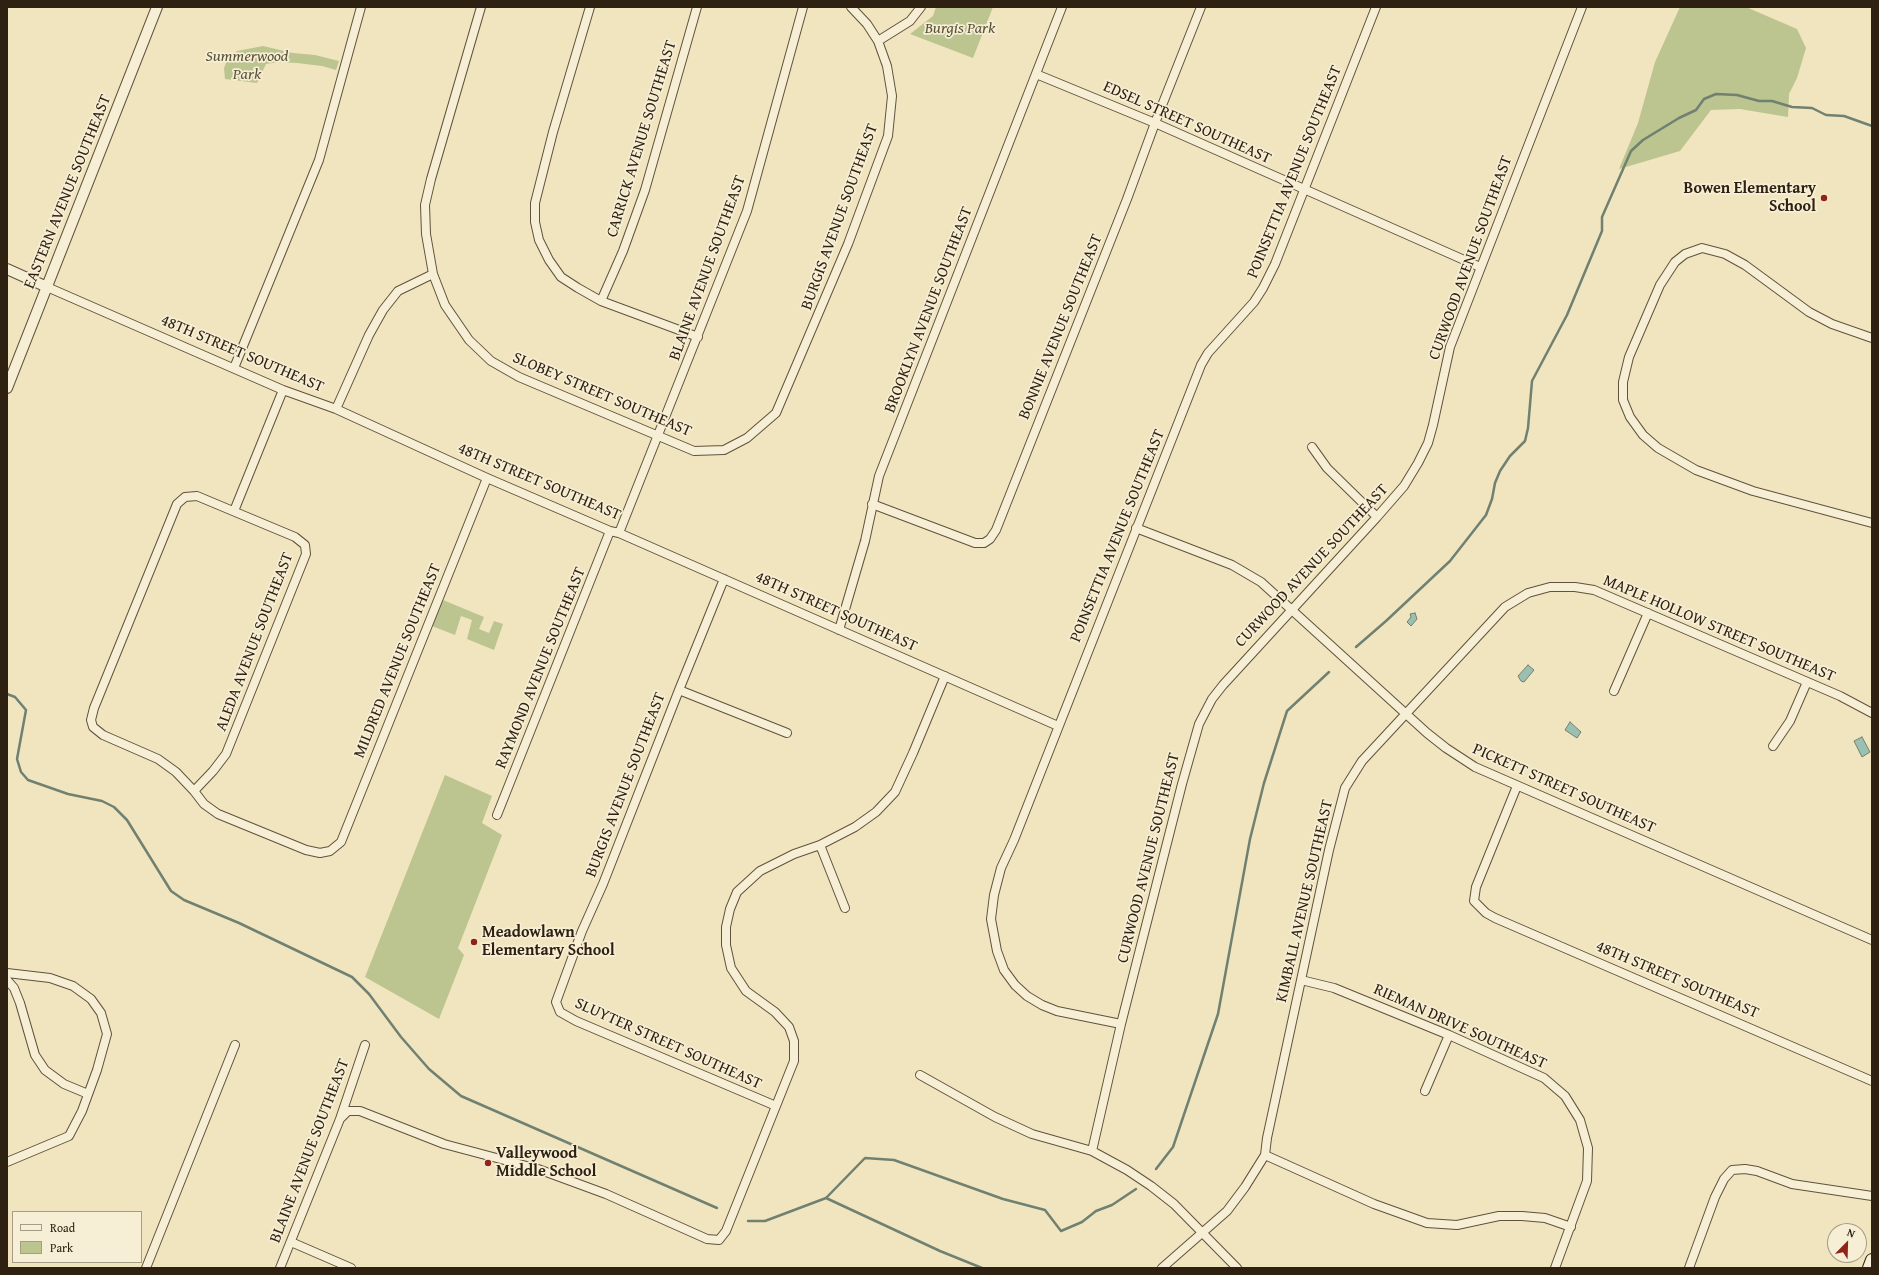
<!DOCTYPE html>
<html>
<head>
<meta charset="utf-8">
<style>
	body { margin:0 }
	#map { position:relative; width:1879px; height:1275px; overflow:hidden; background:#f1e5bf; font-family:"Gentium Book Plus",serif }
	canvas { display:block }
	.frame { position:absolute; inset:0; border:8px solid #2f2111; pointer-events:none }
	.legend { position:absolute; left:12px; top:1211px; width:130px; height:52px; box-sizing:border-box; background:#f6eed5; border:1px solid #a69c87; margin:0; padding:5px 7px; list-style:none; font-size:12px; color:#2f2111 }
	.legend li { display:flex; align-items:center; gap:8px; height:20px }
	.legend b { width:20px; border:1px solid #a69c87 }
	.north { position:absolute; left:1827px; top:1223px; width:40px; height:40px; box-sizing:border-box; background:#f6eed5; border:1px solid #a69c87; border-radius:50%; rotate:23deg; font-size:11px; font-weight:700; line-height:16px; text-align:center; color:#2f2111 }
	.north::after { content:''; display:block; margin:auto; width:14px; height:18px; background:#8f2418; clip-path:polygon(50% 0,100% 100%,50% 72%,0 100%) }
</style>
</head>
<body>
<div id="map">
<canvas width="1879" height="1275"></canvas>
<div class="frame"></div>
<ul class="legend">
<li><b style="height:5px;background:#f6eed5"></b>Road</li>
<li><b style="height:11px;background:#bcc490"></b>Park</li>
</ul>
<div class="north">N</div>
</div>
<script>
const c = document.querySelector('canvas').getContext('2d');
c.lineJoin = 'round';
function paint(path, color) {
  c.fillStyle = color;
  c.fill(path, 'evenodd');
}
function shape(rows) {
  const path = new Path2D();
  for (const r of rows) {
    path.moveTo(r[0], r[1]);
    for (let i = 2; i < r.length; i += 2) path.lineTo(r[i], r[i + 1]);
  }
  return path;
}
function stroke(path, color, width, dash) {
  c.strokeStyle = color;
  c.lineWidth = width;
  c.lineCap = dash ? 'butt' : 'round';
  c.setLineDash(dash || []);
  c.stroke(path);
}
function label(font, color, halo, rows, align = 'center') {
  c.font = font + ' "Gentium Book Plus",serif';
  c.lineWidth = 3.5;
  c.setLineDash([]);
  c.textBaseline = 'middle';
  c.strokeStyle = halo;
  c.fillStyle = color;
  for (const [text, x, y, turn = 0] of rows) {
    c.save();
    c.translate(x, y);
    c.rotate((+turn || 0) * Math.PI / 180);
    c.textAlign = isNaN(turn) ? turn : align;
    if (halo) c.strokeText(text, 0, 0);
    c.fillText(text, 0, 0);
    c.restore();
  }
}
paint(shape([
	[936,7,993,7,973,58,910,34,933,16],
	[1680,7,1746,7,1797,29,1806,48,1797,78,1789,94,1788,117,1740,109,1711,110,1680,151,1619,169,1638,123,1655,62],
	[263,46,293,53,315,55,339,61,336,70,322,66,297,63,279,62,266,64,257,83,225,79,224,68,228,58,237,51],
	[443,600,484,617,479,629,489,633,494,621,503,624,494,650,467,639,472,620,461,616,455,635,432,626],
	[445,775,492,796,482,823,502,835,458,948,464,955,439,1019,365,977]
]), '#bcc490');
const water = shape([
	[1415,613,1417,619,1411,626,1407,622,1411,617,1410,614,1415,613],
	[1528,665,1534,670,1524,682,1521,681,1518,676,1528,665],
	[1570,722,1581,732,1577,738,1565,730,1570,722],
	[1862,737,1870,752,1862,757,1854,741,1862,737]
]);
paint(water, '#9bbfb1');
stroke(water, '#708071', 1);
stroke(shape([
	[1356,647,1386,621,1450,561,1486,515,1492,499,1495,483,1500,471,1510,456,1525,441,1528,428,1532,381,1567,315,1602,231,1602,217,1631,151,1643,140,1679,118,1696,110,1704,99,1716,94,1737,95,1759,101,1772,101,1792,107,1812,108,1826,115,1844,116,1872,126],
	[7,694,15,697,26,710,17,759,21,772,28,780,68,794,102,801,114,807,127,820,171,891,184,900,239,923,352,977,369,994,401,1037,429,1069,461,1096,717,1208],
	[1156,1169,1173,1147,1218,1014,1250,839,1264,783,1287,711,1329,672],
	[826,1198,940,1251,982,1268],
	[748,1221,765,1221,826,1198,865,1158,894,1160,1003,1199,1045,1210,1061,1231,1082,1222,1096,1211,1112,1205,1136,1189]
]), '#708071', 2.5);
const minor = shape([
	[481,7,431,179,425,205,426,234,433,274,445,305,469,340,491,361,519,377,694,451,724,450,747,438,776,413,848,244,888,136,892,96,887,66,878,41,867,24,851,7],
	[590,7,553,132,535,203,535,222,539,240,549,260,561,277,578,288,601,301,698,337],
	[878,41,910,21,921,7],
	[1036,74,1155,123,1480,267],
	[47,287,283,390,336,409,487,478,610,531,619,533,1058,726],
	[601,301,623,251,645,190,697,7],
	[1872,338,1832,324,1809,312,1745,265,1725,254,1702,248,1685,254,1675,262,1660,285,1629,357,1623,382,1623,400,1630,417,1643,435,1658,448,1696,470,1753,491,1872,523],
	[234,368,319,160,361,7],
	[336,409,369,335,383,310,398,291,433,274],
	[1312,447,1327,468,1377,517],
	[872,504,975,543,984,543,990,539,996,530,1127,199,1155,123,1201,7],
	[234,511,283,390],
	[1136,528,1232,565,1261,582,1427,733,1446,748,1475,767,1872,940],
	[619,533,747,211,803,7],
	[724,579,679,690,603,884,582,931,556,1002,560,1012,576,1021,776,1106],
	[839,630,865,541,879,476,1062,7],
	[679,690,787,733],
	[1614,691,1648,613],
	[1773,746,1790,721,1807,682],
	[1517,786,1476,887,1474,901,1486,913,1495,918,1872,1081],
	[194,791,213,771,226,754,306,554,305,545,295,537,197,496,185,497,177,504,94,708,91,720,93,727,103,735,158,759,176,772,194,791,204,804,218,814,306,850,320,853,330,851,341,842,487,478],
	[497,815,610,531],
	[820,845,845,908],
	[7,973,50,978,73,986,91,999,101,1013,107,1034,97,1070,82,1111,69,1136,7,1162],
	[7,980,14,988,20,1003,35,1055,45,1070,64,1084,88,1094],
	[1301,980,1334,988,1449,1035,1544,1078,1565,1096,1580,1120,1588,1148,1587,1181,1555,1268],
	[1121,1024,1057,1011,1042,1005,1027,996,1015,985,1004,970,997,951,991,919,994,895,1001,868,1014,840,1201,365,1208,353,1254,302,1263,288,1275,264,1376,7],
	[920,1075,995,1117,1032,1134,1092,1151,1127,1170,1151,1186,1174,1204,1237,1268],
	[1425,1091,1449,1035],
	[340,1119,348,1111,360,1111,444,1144,538,1169,606,1194,707,1239,719,1240,726,1231,794,1061,794,1041,789,1027,775,1012,746,991,731,968,726,945,726,927,730,909,737,892,760,871,794,854,820,845,855,827,876,812,895,792,913,753,945,676],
	[1092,1151,1121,1024,1182,784,1199,724,1212,699,1223,685,1377,517,1404,486,1418,463,1428,443,1433,425,1450,347,1582,7],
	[1265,1155,1374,1204,1427,1223,1457,1225,1499,1216,1522,1216,1545,1218,1571,1227],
	[291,1242,351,1268],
	[146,1268,235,1045],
	[280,1268,340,1119,365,1045],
	[1162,1268,1227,1211,1245,1187,1265,1155,1267,1138,1329,850,1345,788,1362,761,1505,607,1528,593,1550,587,1575,587,1594,590,1840,696,1872,713],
	[1689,1268,1715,1197,1724,1179,1732,1170,1745,1169,1757,1171,1792,1184,1872,1196]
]);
const tertiary = shape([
	[7,269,47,287],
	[7,388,157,7]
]);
const secondary = shape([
	[1869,1268,1872,1260]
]);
stroke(minor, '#60523c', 10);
stroke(tertiary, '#60523c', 12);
stroke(secondary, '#2f2111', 14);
stroke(minor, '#f6eed5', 8);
stroke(tertiary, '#f6eed5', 10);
stroke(secondary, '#f6eed5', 12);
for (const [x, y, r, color] of [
	[1824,198,4,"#8f2418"],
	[474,942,4,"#8f2418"],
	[488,1163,4,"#8f2418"]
]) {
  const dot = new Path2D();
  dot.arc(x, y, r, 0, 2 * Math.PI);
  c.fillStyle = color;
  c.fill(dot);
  stroke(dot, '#f6eed5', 1.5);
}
label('italic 16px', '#595237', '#f6eed5', [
	["Burgis Park",960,29],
	["Summerwood",247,57],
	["Park",247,75]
]);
label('16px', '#2f2111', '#f6eed5', [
	["EDSEL STREET SOUTHEAST",1187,123,24],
	["CARRICK AVENUE SOUTHEAST",642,139,-73],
	["POINSETTIA AVENUE SOUTHEAST",1295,172,-68],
	["EASTERN AVENUE SOUTHEAST",68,192,-68],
	["BURGIS AVENUE SOUTHEAST",840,217,-70],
	["CURWOOD AVENUE SOUTHEAST",1471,258,-70],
	["BLAINE AVENUE SOUTHEAST",708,268,-70],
	["BROOKLYN AVENUE SOUTHEAST",929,310,-69],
	["BONNIE AVENUE SOUTHEAST",1061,327,-68],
	["48TH STREET SOUTHEAST",242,354,23],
	["SLOBEY STREET SOUTHEAST",602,395,23],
	["48TH STREET SOUTHEAST",539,482,23],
	["POINSETTIA AVENUE SOUTHEAST",1118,536,-68],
	["CURWOOD AVENUE SOUTHEAST",1312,566,-47],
	["48TH STREET SOUTHEAST",836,612,24],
	["MAPLE HOLLOW STREET SOUTHEAST",1719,629,23],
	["ALEDA AVENUE SOUTHEAST",255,642,-69],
	["MILDRED AVENUE SOUTHEAST",398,661,-68],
	["RAYMOND AVENUE SOUTHEAST",541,668,-68],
	["BURGIS AVENUE SOUTHEAST",626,785,-69],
	["PICKETT STREET SOUTHEAST",1564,789,24],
	["CURWOOD AVENUE SOUTHEAST",1149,858,-76],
	["KIMBALL AVENUE SOUTHEAST",1305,901,-77],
	["48TH STREET SOUTHEAST",1677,980,23],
	["RIEMAN DRIVE SOUTHEAST",1460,1027,24],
	["SLUYTER STREET SOUTHEAST",668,1044,24],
	["BLAINE AVENUE SOUTHEAST",310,1151,-69]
]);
label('bold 16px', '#2f2111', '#f6eed5', [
	["Bowen Elementary",1816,189,"right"],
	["School",1816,207,"right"],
	["Meadowlawn",482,933],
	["Elementary School",482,951],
	["Valleywood",496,1154],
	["Middle School",496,1172]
], 'left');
</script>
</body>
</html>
